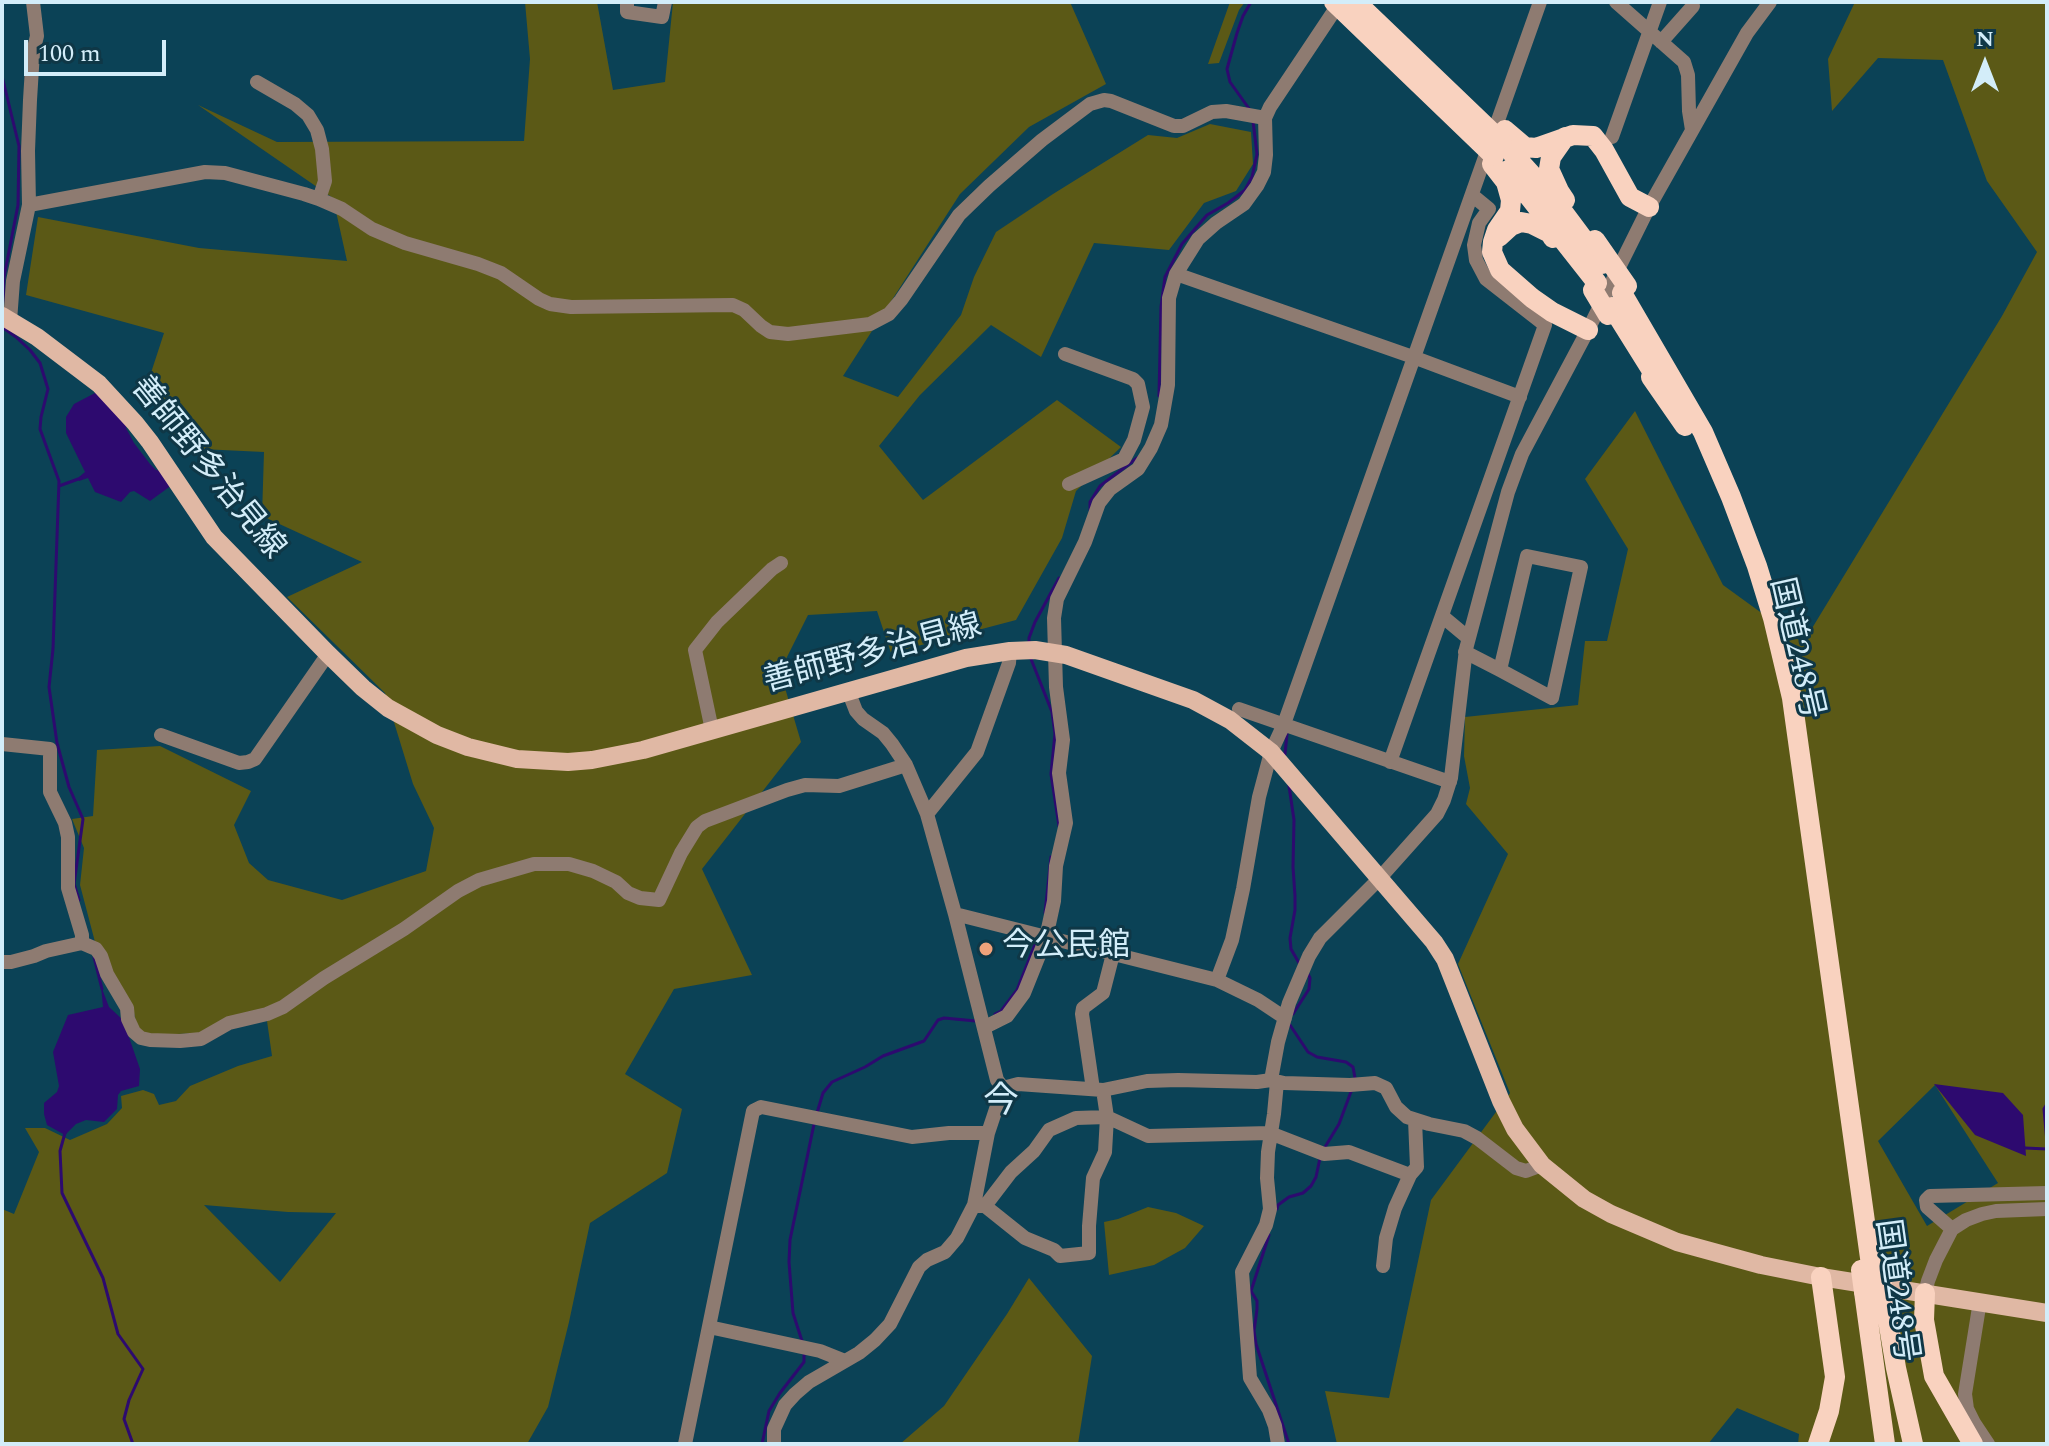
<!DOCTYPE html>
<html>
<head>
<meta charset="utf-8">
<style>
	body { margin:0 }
	#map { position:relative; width:2049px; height:1446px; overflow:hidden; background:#0b4256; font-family:Spectral,serif }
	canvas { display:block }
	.frame { position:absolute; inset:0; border:4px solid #d3edf9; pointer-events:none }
	.north { position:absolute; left:1945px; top:24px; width:80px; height:80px; -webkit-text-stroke:6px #0f3746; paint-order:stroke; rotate:0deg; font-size:22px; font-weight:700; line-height:32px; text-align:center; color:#d3edf9 }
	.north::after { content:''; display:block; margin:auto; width:28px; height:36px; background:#d3edf9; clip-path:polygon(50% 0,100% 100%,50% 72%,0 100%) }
	.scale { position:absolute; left:24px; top:40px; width:142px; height:36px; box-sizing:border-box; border:4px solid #d3edf9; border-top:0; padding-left:10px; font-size:24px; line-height:28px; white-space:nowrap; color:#d3edf9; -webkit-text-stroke:6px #0f3746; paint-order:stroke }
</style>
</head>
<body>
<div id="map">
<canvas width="2049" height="1446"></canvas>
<div class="frame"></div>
<div class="north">N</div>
<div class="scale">100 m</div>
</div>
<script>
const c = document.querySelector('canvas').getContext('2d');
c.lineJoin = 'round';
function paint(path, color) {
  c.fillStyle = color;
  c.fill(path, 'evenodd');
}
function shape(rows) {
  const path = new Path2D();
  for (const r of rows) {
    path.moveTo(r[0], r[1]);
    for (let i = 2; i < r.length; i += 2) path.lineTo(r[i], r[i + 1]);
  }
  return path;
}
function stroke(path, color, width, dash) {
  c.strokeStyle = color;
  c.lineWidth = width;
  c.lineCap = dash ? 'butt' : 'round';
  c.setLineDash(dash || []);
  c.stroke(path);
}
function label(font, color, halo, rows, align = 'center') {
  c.font = font + ' Spectral,"Noto Sans JP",serif';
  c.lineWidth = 6;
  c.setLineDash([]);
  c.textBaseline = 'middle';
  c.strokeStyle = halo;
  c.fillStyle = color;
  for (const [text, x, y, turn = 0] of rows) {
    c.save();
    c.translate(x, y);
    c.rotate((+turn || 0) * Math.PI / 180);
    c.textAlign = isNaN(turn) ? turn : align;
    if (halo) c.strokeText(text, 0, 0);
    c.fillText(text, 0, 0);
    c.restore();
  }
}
paint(shape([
	[525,2,597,2,613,90,665,82,673,2,1070,2,1106,84,1029,127,960,194,843,376,898,397,961,315,974,277,996,232,1053,194,1148,135,1177,138,1210,124,1251,132,1253,164,1236,191,1204,203,1169,250,1094,243,1041,357,991,325,920,395,879,446,923,500,1057,400,1121,447,1076,491,1062,538,1016,620,891,653,877,611,808,615,780,671,801,742,702,869,752,975,674,989,625,1074,682,1109,667,1173,590,1223,569,1322,548,1407,527,1444,2,1444,2,1209,14,1214,39,1152,25,1128,45,1128,70,1140,107,1124,122,1108,121,1096,143,1090,154,1094,159,1105,176,1101,190,1086,238,1066,272,1056,267,1021,255,1011,202,1033,153,1035,138,1030,133,1009,95,942,80,885,84,848,72,819,93,816,97,750,160,746,251,791,234,825,249,863,268,880,342,900,426,871,434,828,413,784,385,693,287,597,362,562,262,516,264,452,180,448,147,385,164,333,26,295,38,217,199,248,347,261,333,198,198,105,277,142,524,141,530,59],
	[204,1205,288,1212,336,1213,280,1282],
	[1230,2,1245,2,1239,10,1219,63,1208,64],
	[1855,2,2047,2,2047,1444,1798,1444,1799,1434,1737,1408,1708,1444,1337,1444,1325,1391,1389,1398,1431,1200,1510,1093,1458,964,1508,854,1466,804,1470,788,1464,756,1465,717,1578,705,1585,641,1607,641,1628,549,1585,479,1635,411,1723,585,1803,643,2002,316,2037,252,1987,181,1943,60,1878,58,1832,111,1828,59],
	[1935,1085,1998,1183,1927,1226,1878,1141],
	[1148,1207,1176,1213,1204,1226,1185,1248,1154,1265,1109,1275,1104,1222,1118,1219],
	[1029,1278,1092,1356,1078,1444,900,1444,944,1406,1007,1314]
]), '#5b5916');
paint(shape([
	[97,392,128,424,126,428,134,443,150,464,156,470,162,471,172,485,150,501,134,491,130,492,121,502,95,492,88,478,79,481,79,477,85,472,66,433,66,417,74,404],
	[101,986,109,1007,123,1020,140,1069,139,1086,121,1091,118,1095,117,1109,104,1122,86,1120,76,1124,65,1135,47,1125,44,1114,44,1103,57,1092,59,1086,53,1052,68,1015,103,1007],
	[1934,1084,2003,1093,2023,1115,2026,1156,1975,1135]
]), '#2d0a6f');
stroke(shape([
	[2,76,19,146,18,205,4,277,3,302],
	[1250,110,1230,82,1227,69,1237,33,1243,16,1251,2],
	[2,324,2,327,16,337,30,350,40,363,48,389,41,417,40,429,59,481,53,649,49,687,57,743,69,787,83,819,74,884,79,900],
	[1159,396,1161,307,1165,277,1182,244,1207,215,1228,203,1245,190,1252,177,1257,154,1253,121],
	[59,486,81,478],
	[1090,510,1090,502,1100,486,1137,458],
	[1029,643,1029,638,1035,622,1059,578],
	[1031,659,1052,712,1055,734,1051,774,1059,826],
	[1285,754,1287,734],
	[1289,786,1294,820,1293,867,1295,896,1295,910,1290,938,1291,949,1299,963],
	[1045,913,1051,857],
	[94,957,102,989],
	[995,1014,1001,1011,1017,990,1037,939],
	[1293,1014,1309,989,1310,978,1307,972],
	[1290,1025,1308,1052,1317,1057,1346,1062,1353,1067,1355,1078],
	[2047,1104,2044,1109,2047,1142],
	[817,1113,823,1093,832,1082,865,1067,883,1056,924,1041,938,1020,944,1018,976,1021],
	[65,1133,60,1151,62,1193,103,1278,118,1334,143,1369,129,1400,124,1419,133,1444],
	[1325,1147,1339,1124,1352,1089],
	[2025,1148,2047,1149],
	[1277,1209,1278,1205,1289,1197,1303,1193,1311,1186,1316,1177,1320,1158],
	[1269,1235,1251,1291,1257,1301,1257,1309,1254,1331,1256,1344,1289,1444],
	[802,1341,793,1313,789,1262,790,1240,814,1124],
	[762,1444,769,1411,780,1393,804,1362,804,1352]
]), '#2d0a6f', 3);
stroke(shape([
	[627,2,627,12,662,17,665,2],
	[1616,2,1684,62,1688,75,1689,111,1692,130],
	[1661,42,1693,6],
	[257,82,295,104,308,115,317,130,322,149,325,181,319,199],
	[1612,137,1660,2],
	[29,205,205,172,225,173,304,194,319,199,342,209,372,229,405,243,478,264,501,273,539,299,550,304,571,307,733,305,744,310,761,326,770,332,788,334,870,324,889,314,901,300,959,215,989,186,1042,140,1090,104,1104,100,1111,101,1174,126,1183,126,1212,112,1226,111,1265,118],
	[1176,274,1413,357,1520,397],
	[10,321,13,281,29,205,28,151,30,100,33,52,37,36,33,2],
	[1065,354,1133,379,1138,384,1143,407,1134,440,1124,459,1069,484],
	[1442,616,1466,636,1469,636],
	[1465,652,1500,670,1552,698,1581,567,1527,556,1500,670],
	[849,693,856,711,863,719,883,733,892,744,906,765,927,814,955,914,997,1080,1003,1088],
	[1239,709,1450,782],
	[712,730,695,650,717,622,772,569,781,563],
	[161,735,239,763,248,762,255,759,328,654],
	[2,744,50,749,50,792,65,823,68,837,68,888,82,935,82,943],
	[1390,762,1545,325,1486,279,1476,260,1474,245,1479,223,1489,209,1472,195],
	[927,814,977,752,1009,663,1010,651],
	[955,914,1217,980,1258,1000,1285,1018],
	[2,962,11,962,34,956,46,951,82,943,96,949,101,956,107,974,127,1008,128,1019,134,1032,141,1038,150,1040,180,1041,201,1039,229,1023,267,1014,283,1007,324,978,404,929,458,891,479,880,534,864,569,864,593,871,616,882,628,893,640,898,659,900,681,853,697,827,705,821,787,790,805,785,839,786,906,765],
	[1217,980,1232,940,1243,889,1259,797,1271,752,1284,724,1540,2],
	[985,1027,1007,1016,1024,993,1046,938,1054,901,1056,866,1066,823,1059,773,1063,740,1056,687,1054,618,1057,599,1085,542,1099,503,1110,489,1138,469,1151,448,1161,425,1168,385,1169,298,1176,274,1198,239,1216,223,1244,204,1257,186,1264,172,1266,155,1265,118,1270,107,1340,2],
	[1271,1080,1278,1042,1289,1003,1309,956,1320,938,1378,880,1437,814,1444,800,1451,778,1466,649,1508,492,1522,454,1588,330,1649,207,1747,33,1770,2],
	[1277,1082,1274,1114,1268,1152,1267,1178,1270,1209,1266,1225,1242,1272,1250,1378,1269,1410,1275,1426,1278,1444],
	[1003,1088,1018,1084,1103,1090,1147,1081,1178,1080,1257,1082,1271,1080,1284,1083,1350,1085,1375,1083,1386,1088,1396,1107,1407,1117,1429,1124,1464,1131,1477,1138,1516,1168,1526,1171,1542,1165],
	[1093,1089,1082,1014,1083,1008,1103,993,1113,954],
	[977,1206,985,1206,1025,1238,1054,1250,1060,1256,1089,1253,1089,1226,1093,1178,1105,1152,1107,1117,1103,1090],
	[985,1206,1011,1172,1034,1151,1049,1130,1076,1118,1107,1117,1148,1136,1270,1133,1324,1154,1349,1152,1410,1175,1417,1167,1415,1120],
	[1952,1229,1927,1207,1926,1200,1930,1196,2047,1193],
	[1383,1266,1386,1238,1395,1208,1410,1175],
	[1925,1293,1928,1281,1936,1260,1952,1229,1966,1220,1982,1214,1996,1211,2047,1209],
	[1980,1301,1965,1394,1967,1409,1974,1423,1988,1444],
	[709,1327,820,1351,845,1361],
	[685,1444,753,1111,761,1107,912,1137,949,1133,988,1133],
	[774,1444,774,1429,785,1405,795,1394,809,1382,859,1353,875,1340,890,1324,919,1267,927,1260,945,1252,957,1238,974,1205,988,1133,1003,1088]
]), '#8e7b71', 14);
stroke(shape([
	[2,316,37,337,99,384,135,423,150,442,214,537,328,654,363,688,388,708,437,735,468,747,517,759,568,762,592,760,643,750,966,658,1010,651,1035,650,1066,655,1193,700,1230,720,1271,752,1434,942,1445,959,1501,1101,1515,1129,1542,1165,1584,1199,1611,1214,1677,1242,1761,1265,1821,1277,2047,1313]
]), '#e0b8a4', 18);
stroke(shape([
	[1505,130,1525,147,1536,148,1573,135,1593,136,1604,150,1630,197,1649,207],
	[1565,137,1551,157,1549,169,1559,191,1565,200],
	[1502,142,1552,197,1602,264],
	[1492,164,1506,182,1511,200,1510,211,1497,230,1493,242,1492,252,1500,270,1532,298,1552,312,1588,330],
	[1508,170,1597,283],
	[1499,237,1511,226,1521,222,1532,224,1550,233,1553,238],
	[1622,293,1703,432,1731,497,1757,566,1773,618,1792,698,1872,1272],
	[1612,307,1662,387],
	[1651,377,1685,426],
	[1864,1292,1885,1444],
	[1925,1293,1924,1320,1934,1376,1973,1444],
	[1884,1296,1896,1368,1913,1444],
	[1818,1444,1829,1411,1835,1377,1821,1277]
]), '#f9d2bf', 20);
stroke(shape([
	[1334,2,1494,156],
	[1356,2,1502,142],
	[1595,240,1627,286],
	[1593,290,1608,315],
	[1861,1270,1864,1292],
	[1880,1272,1884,1296]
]), '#f9d2bf', 20);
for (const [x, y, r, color] of [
	[986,949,8,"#f0a27a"]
]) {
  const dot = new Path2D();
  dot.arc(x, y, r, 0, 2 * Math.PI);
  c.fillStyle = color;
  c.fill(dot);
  stroke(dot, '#0f3746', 3);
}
label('32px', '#d3edf9', '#0f3746', [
	["善師野多治見線",206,469,51],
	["国道248号",1794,649,77],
	["善師野多治見線",873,656,-15],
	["国道248号",1894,1291,82]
]);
label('32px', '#d3edf9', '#0f3746', [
	["今公民館",1002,949]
], 'left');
label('36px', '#d3edf9', '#0f3746', [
	["今",1001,1105]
]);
</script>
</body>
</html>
